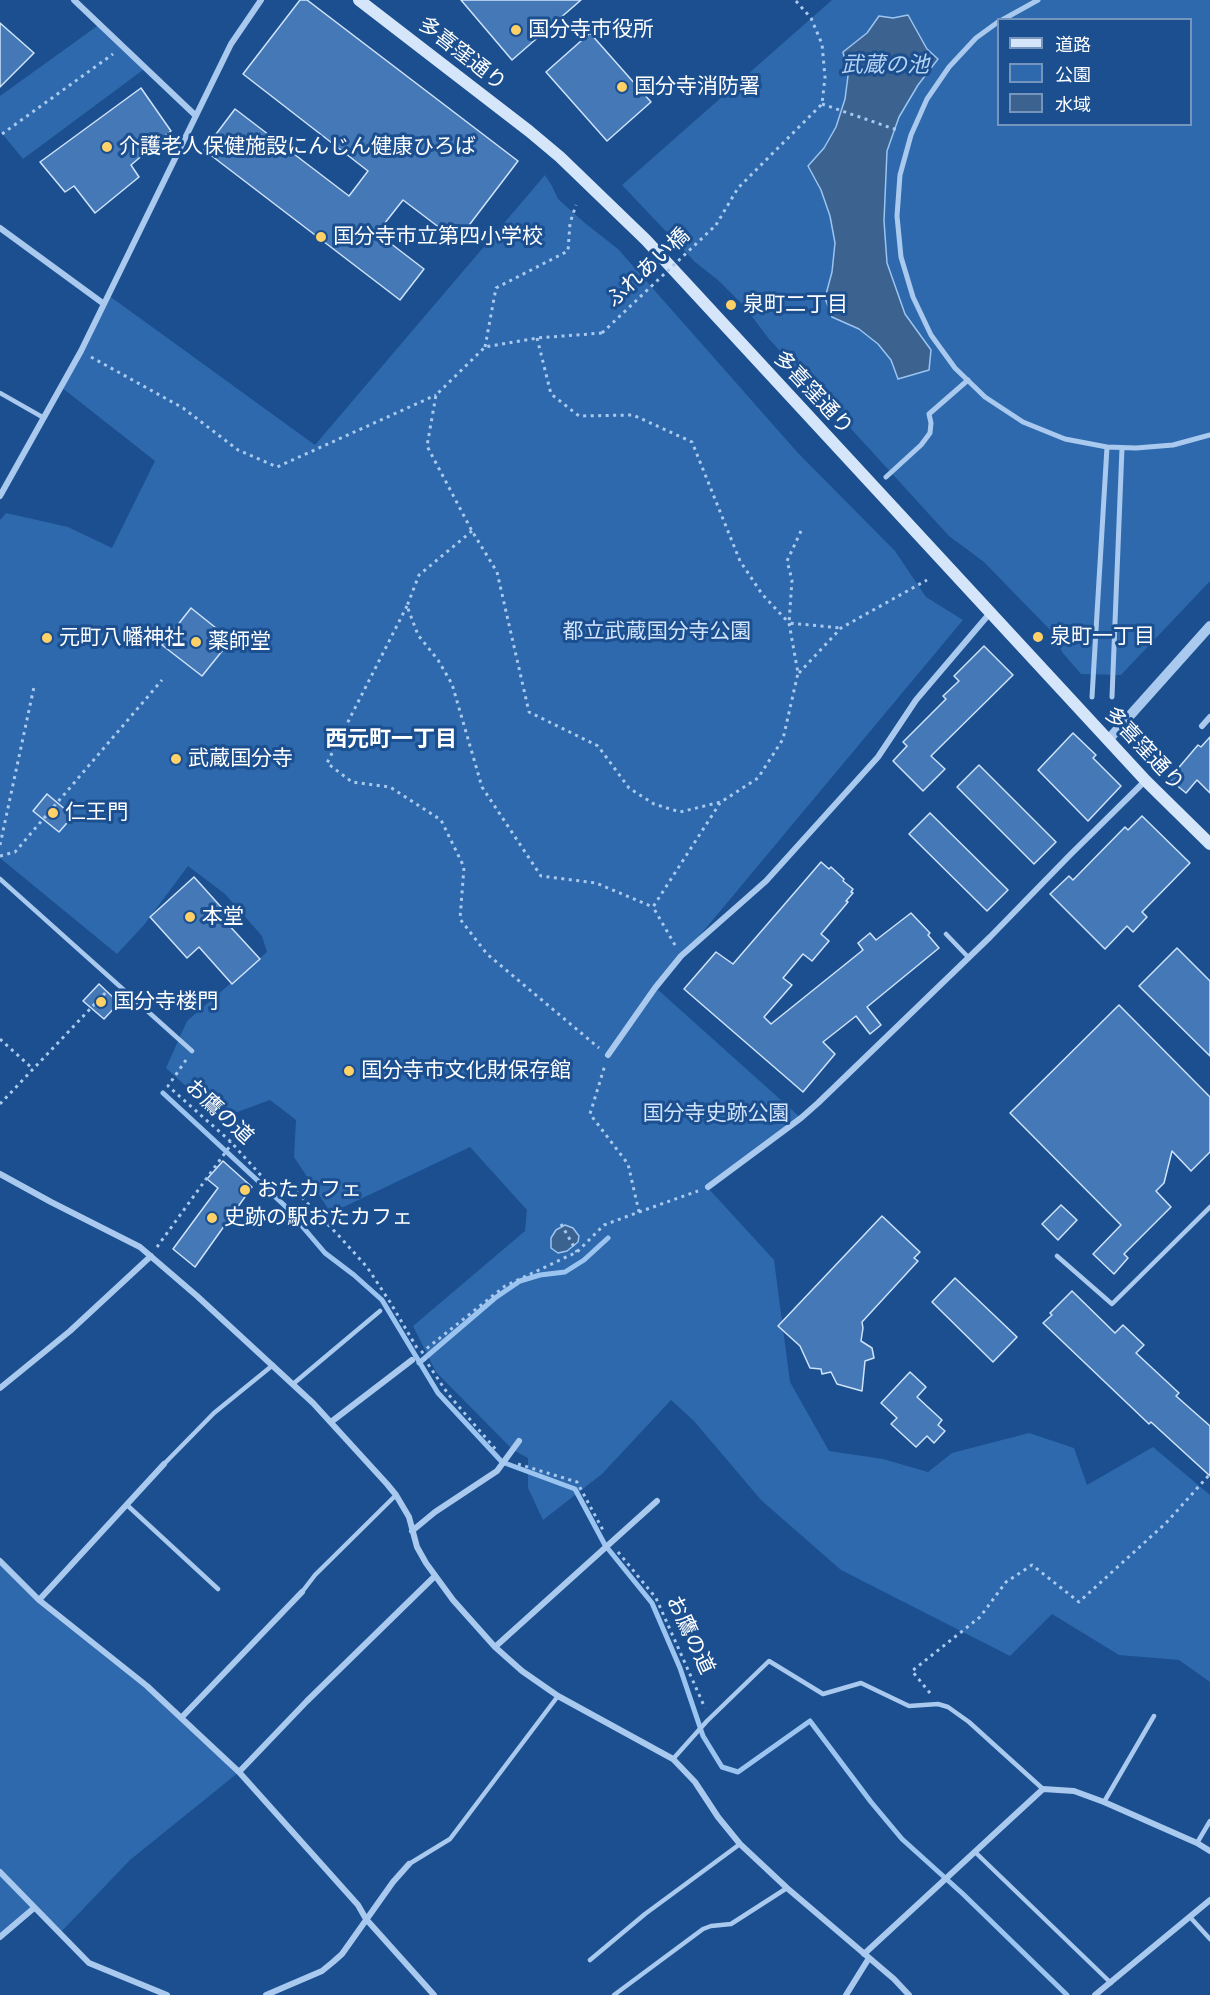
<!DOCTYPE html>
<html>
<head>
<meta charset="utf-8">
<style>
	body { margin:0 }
	#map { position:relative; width:1210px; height:1995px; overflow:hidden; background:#1b4f8f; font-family:Rubik,"Noto Sans JP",sans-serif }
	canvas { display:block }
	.legend { position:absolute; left:997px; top:18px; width:195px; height:108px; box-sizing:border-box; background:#1b4f8f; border:2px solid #7695bc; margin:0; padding:8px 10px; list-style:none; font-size:18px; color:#fff }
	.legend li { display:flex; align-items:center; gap:12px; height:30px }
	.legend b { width:30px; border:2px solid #7695bc }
</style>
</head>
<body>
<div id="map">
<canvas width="1210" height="1995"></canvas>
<ul class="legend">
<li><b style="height:8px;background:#d6e6fa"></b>道路</li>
<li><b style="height:16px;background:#2e69ad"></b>公園</li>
<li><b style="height:16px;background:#3c6290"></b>水域</li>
</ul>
</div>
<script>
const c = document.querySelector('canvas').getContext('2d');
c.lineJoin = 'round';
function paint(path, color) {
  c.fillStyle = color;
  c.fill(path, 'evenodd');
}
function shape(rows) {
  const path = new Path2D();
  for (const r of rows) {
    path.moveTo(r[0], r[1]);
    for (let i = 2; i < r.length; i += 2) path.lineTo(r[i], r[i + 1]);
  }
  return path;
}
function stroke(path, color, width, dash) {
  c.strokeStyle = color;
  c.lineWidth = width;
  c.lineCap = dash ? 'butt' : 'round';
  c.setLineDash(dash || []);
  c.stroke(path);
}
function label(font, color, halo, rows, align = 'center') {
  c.font = font + ' Rubik,"Noto Sans JP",sans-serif';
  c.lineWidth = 6;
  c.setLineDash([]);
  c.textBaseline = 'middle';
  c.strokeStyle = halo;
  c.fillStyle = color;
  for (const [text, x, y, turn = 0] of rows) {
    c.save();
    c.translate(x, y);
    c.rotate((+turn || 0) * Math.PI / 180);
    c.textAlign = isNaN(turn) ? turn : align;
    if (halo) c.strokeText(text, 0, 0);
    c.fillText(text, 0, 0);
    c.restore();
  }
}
paint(shape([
	[832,0,1210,0,1210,581,1121,675,1081,674,1062,652,1055,635,984,562,949,536,769,339,744,306,718,280,695,262,622,185],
	[998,20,1190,20,1190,124,998,124],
	[100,24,147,67,23,159,0,131,0,96],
	[545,175,552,186,558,199,586,224,618,249,798,453,895,551,926,597,963,620,656,988,801,1118,708,1188,774,1260,790,1382,829,1451,883,1459,928,1472,952,1453,1029,1433,1074,1448,1087,1485,1153,1447,1210,1495,1210,1682,1179,1660,1119,1655,1052,1614,1010,1656,841,1570,761,1500,694,1421,671,1400,602,1474,543,1520,528,1488,528,1458,513,1450,436,1372,413,1326,525,1231,527,1210,470,1147,331,1213,294,1157,296,1120,270,1100,221,1118,166,1068,187,1021,267,952,262,936,225,894,188,866,144,925,117,954,0,858,0,520,6,513,68,527,112,548,155,461,61,387,108,295,315,445],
	[0,1561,39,1600,104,1650,239,1772,130,1860,60,1933,34,1908,0,1937]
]), '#2e69ad');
const water = shape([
	[908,15,927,49,938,59,918,85,899,117,887,151,884,221,887,263,905,314,931,350,929,370,898,379,891,360,878,344,859,329,832,317,825,298,832,272,835,243,830,216,821,190,808,166,824,148,836,127,845,99,848,76,843,52,867,33,879,16,893,18,908,15],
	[565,1225,573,1228,579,1236,578,1242,567,1251,558,1253,551,1248,551,1238,556,1230,565,1225]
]);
paint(water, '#3c6290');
stroke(water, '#9cc4f0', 1.5);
stroke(shape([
	[163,1093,284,1205,325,1253,354,1275,382,1300,438,1393,502,1462,575,1489,605,1545,652,1603,680,1668,703,1736,722,1767,738,1772,810,1721,871,1802,902,1839,963,1894,1067,1995],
	[419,1363,495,1298,520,1281,540,1275,565,1272,584,1260,608,1238]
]), '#9cc4f0', 5);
const building = shape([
	[300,0,307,0,518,161,457,241,403,200,377,233,424,269,400,300,204,150,235,109,349,196,368,171,243,74,300,0],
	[461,0,581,0,512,60,461,0],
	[0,23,34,53,0,87,0,23],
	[590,33,651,102,607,141,546,72,590,33],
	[141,88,171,131,131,165,139,177,95,213,74,186,65,192,40,162,141,88],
	[191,608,231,640,202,676,162,645,191,608],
	[984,646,1013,675,931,756,945,769,923,791,893,761,907,746,903,742,946,699,943,696,959,681,954,676,984,646],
	[1073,733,1096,755,1093,758,1121,786,1088,821,1038,770,1073,733],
	[1210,737,1210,793,1197,780,1186,793,1169,779,1198,745,1201,747,1210,737],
	[979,765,1056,842,1034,864,957,787,979,765],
	[47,794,73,816,59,832,33,811,47,794],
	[930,813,1008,890,987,911,909,834,930,813],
	[1142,816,1190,863,1142,912,1147,917,1133,932,1127,926,1105,949,1050,894,1069,876,1073,880,1125,827,1128,830,1142,816],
	[821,862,829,869,831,867,844,879,843,881,853,889,851,892,853,893,846,901,848,902,821,934,829,941,812,961,803,954,783,978,792,985,764,1017,771,1024,863,950,858,943,870,933,876,940,911,913,930,933,928,935,939,948,867,1007,881,1025,870,1034,856,1016,823,1042,835,1054,803,1092,684,989,716,952,733,964,821,862],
	[194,877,231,918,226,922,260,959,232,984,199,947,187,958,150,917,194,877],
	[1177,948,1210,981,1210,1056,1139,986,1177,948],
	[99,984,119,1003,104,1019,83,1001,99,984],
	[1119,1005,1210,1097,1210,1152,1191,1171,1172,1151,1164,1183,1156,1191,1171,1207,1124,1254,1128,1258,1114,1274,1093,1254,1121,1225,1010,1113,1119,1005],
	[223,1161,252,1187,195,1267,173,1249,218,1188,207,1179,223,1161],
	[1061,1205,1077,1220,1058,1240,1042,1224,1061,1205],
	[882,1216,920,1252,914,1258,918,1261,862,1322,863,1328,861,1341,872,1348,874,1358,865,1361,862,1391,837,1384,831,1372,822,1374,821,1369,810,1368,800,1346,778,1326,882,1216],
	[955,1278,1017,1337,993,1362,932,1302,955,1278],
	[1072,1291,1115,1333,1123,1325,1144,1345,1136,1353,1179,1393,1176,1396,1210,1426,1210,1476,1151,1422,1149,1424,1043,1323,1052,1315,1050,1313,1072,1291],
	[910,1372,926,1387,917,1397,942,1420,938,1425,945,1431,934,1443,927,1436,916,1447,891,1424,897,1418,881,1403,910,1372]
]);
paint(building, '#4478b7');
stroke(building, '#cfe3fa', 1.5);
stroke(shape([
	[822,104,900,131],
	[2,134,113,54],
	[716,225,738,188,822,104,825,77,822,44,811,18,795,0],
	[537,338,551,394,579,416,633,415,692,442,740,561,762,594,789,623,798,673,783,739,758,778,721,802,680,812,654,804,629,788,598,746,529,712,497,572,472,531,427,446,436,395,485,347,537,338,602,333],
	[485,347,496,288,568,251,570,223,576,205],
	[91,357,183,408,238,450,277,467,436,395],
	[472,531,419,575,407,606,418,635,438,660,452,684,482,787,541,876,596,883,653,907],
	[801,531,787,561,792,580,789,623,841,628],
	[407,606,327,763,352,782,390,787,441,820,464,867,460,919,487,954,599,1048],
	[799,673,841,628,927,580],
	[0,845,34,687],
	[0,856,15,852,162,680],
	[675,945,653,907,720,803],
	[0,1039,33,1069],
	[186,1060,168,1086,230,1141,266,1181,289,1184,340,1237,367,1267,390,1302,417,1348],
	[0,1104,108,990],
	[639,1212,698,1191],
	[561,1224,577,1252],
	[157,1247,230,1146,230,1142],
	[421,1353,505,1286,577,1252,604,1225,639,1212,628,1164,590,1114,605,1065],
	[424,1358,448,1394,498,1452],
	[518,1464,577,1482,604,1532],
	[618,1552,656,1598,705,1708],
	[930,1693,912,1671,980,1617,1006,1582,1032,1565,1079,1602,1166,1523,1210,1474]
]), '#a9c9ee', 3, [3, 4.5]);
stroke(shape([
	[0,393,44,418],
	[0,879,192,1051],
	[946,934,969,958],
	[1057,1256,1112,1304,1210,1207],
	[293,1384,380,1311],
	[164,1464,214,1413,273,1365],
	[127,1505,218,1589],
	[302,1592,315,1575,396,1495],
	[673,1759,707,1721,769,1661,823,1694,861,1683,909,1706,938,1704,948,1707,969,1722,1043,1789],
	[1104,1802,1154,1716],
	[1197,1843,1210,1821],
	[975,1852,1111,1983],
	[409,1864,450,1839,558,1696],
	[1190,1917,1210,1939],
	[590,1960,645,1914,740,1844],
	[614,1995,703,1929,711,1926,731,1924,787,1888]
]), '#a9c9ee', 4.5);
stroke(shape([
	[1002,20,1038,0],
	[998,22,976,38,949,67,927,99,911,135,900,175,897,216,901,257,913,297,931,335,955,368,985,397,1023,422,1065,439,1107,447,1136,448,1173,445,1210,435],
	[886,477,921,445,930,433,931,423,929,414,968,380],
	[1092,697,1107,447],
	[1112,697,1122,448]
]), '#a9c9ee', 5);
stroke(shape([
	[74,0,195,115],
	[0,228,104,304],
	[0,496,81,351,231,44,261,0],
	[1202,726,1210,717],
	[608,1055,655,988,681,956,766,881,878,757,916,700,990,613],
	[0,1174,51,1202,140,1247,197,1296,313,1403,387,1484,396,1495,409,1517,417,1547,426,1563,453,1600,495,1647,522,1671,558,1696,673,1759,695,1782,718,1817,740,1844,787,1888,894,1979,909,1995],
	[708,1187,801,1118,818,1103,990,937,1070,855,1145,781],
	[0,1388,70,1331,151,1256],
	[331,1422,412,1360],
	[412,1531,435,1512,497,1471,519,1441],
	[0,1561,39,1600,147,1686,239,1772,358,1905,366,1919,434,1995],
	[39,1600,164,1464],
	[495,1647,657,1501],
	[182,1717,302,1592],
	[239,1772,307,1701,435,1576],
	[0,1872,89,1963,167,1995],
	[0,1937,34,1908],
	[864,1954,1043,1789,1074,1791,1104,1802,1197,1843,1210,1851],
	[266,1995,322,1971,333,1962,342,1954,393,1882,409,1864],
	[846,1995,869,1958],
	[1095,1995,1210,1900]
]), '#a9c9ee', 6);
stroke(shape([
	[1109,739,1210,626]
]), '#a9c9ee', 10);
stroke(shape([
	[359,0,529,131,560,157,646,240,1146,781,1210,844]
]), '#d6e6fa', 12);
stroke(shape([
	[602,333,716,225]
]), '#a9c9ee', 3, [3, 4.5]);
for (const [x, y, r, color] of [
	[516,30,6,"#ffd166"],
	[622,87,6,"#ffd166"],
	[107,147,6,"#ffd166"],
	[321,237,6,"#ffd166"],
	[731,305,6,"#ffd166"],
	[1038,637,6,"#ffd166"],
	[47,638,6,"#ffd166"],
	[196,642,6,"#ffd166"],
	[176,759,6,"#ffd166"],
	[53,813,6,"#ffd166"],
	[190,917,6,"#ffd166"],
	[101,1002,6,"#ffd166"],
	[349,1071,6,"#ffd166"],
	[245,1190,6,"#ffd166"],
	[212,1218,6,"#ffd166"]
]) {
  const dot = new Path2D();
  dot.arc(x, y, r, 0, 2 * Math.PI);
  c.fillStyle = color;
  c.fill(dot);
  stroke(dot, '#1b4f8f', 2);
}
label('21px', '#fff', '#1b4f8f', [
	["国分寺市役所",528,30],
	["国分寺消防署",634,87],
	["介護老人保健施設にんじん健康ひろば",119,147],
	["国分寺市立第四小学校",333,237],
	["泉町二丁目",743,305],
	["泉町一丁目",1050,637],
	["元町八幡神社",59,638],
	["薬師堂",208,642],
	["武蔵国分寺",188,759],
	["仁王門",65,813],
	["本堂",202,917],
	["国分寺楼門",113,1002],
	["国分寺市文化財保存館",361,1071],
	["おたカフェ",257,1190],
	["史跡の駅おたカフェ",224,1218]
], 'left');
label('21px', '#fff', '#1b4f8f', [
	["多喜窪通り",462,54,38],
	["ふれあい橋",648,268,-43],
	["多喜窪通り",813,393,47],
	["多喜窪通り",1144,749,47],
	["お鷹の道",219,1112,43],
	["お鷹の道",690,1635,65]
]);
label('21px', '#cfe3fa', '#1b4f8f', [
	["都立武蔵国分寺公園",657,632],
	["国分寺史跡公園",716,1114]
]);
label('italic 22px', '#b5d3f5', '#1b4f8f', [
	["武蔵の池",885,66]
]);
label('bold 22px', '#fff', '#1b4f8f', [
	["西元町一丁目",391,740]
]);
</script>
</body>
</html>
